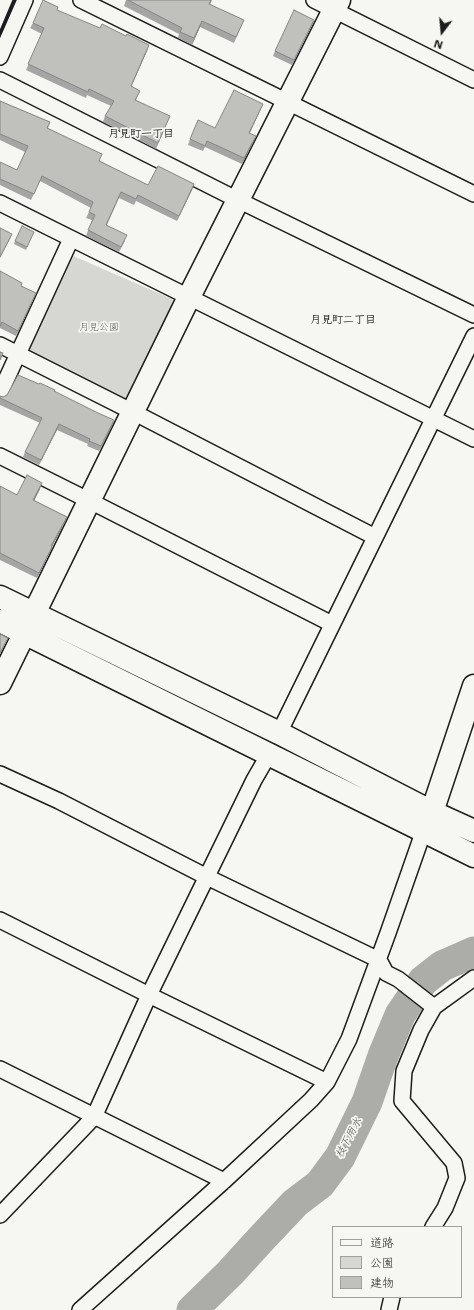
<!DOCTYPE html>
<html>
<head>
<meta charset="utf-8">
<style>
	body { margin:0 }
	#map { position:relative; width:474px; height:1310px; overflow:hidden; background:#f6f6f2; font-family:"Shantell Sans","Klee One",sans-serif }
	canvas { display:block }
	.legend { position:absolute; left:332px; top:1226px; width:130px; height:72px; box-sizing:border-box; background:#f6f6f2; border:1px solid #9f9f9c; margin:0; padding:5px 7px; list-style:none; font-size:12px; color:#1c1c1c }
	.legend li { display:flex; align-items:center; gap:8px; height:20px }
	.legend b { width:20px; border:1px solid #9f9f9c }
	.north { position:absolute; left:422px; top:12px; width:40px; height:40px; -webkit-text-stroke:3px #f6f6f2; paint-order:stroke; rotate:196deg; font-size:11px; font-weight:700; line-height:16px; text-align:center; color:#1c1c1c }
	.north::after { content:''; display:block; margin:auto; width:14px; height:18px; background:#1c1c1c; clip-path:polygon(50% 0,100% 100%,50% 72%,0 100%) }
</style>
</head>
<body>
<div id="map">
<canvas width="474" height="1310"></canvas>
<ul class="legend">
<li><b style="height:5px;background:#f6f6f2"></b>道路</li>
<li><b style="height:11px;background:#d6d6d2"></b>公園</li>
<li><b style="height:11px;background:#c0c0bd"></b>建物</li>
</ul>
<div class="north">N</div>
</div>
<script>
const c = document.querySelector('canvas').getContext('2d');
c.lineJoin = 'round';
function paint(path, color) {
  c.fillStyle = color;
  c.fill(path, 'evenodd');
}
function shape(rows) {
  const path = new Path2D();
  for (const r of rows) {
    path.moveTo(r[0], r[1]);
    for (let i = 2; i < r.length; i += 2) path.lineTo(r[i], r[i + 1]);
  }
  return path;
}
function stroke(path, color, width, dash) {
  c.strokeStyle = color;
  c.lineWidth = width;
  c.lineCap = dash ? 'butt' : 'round';
  c.setLineDash(dash || []);
  c.stroke(path);
}
function label(font, color, halo, rows, align = 'center') {
  c.font = font + ' "Shantell Sans","Klee One",sans-serif';
  c.lineWidth = 3.5;
  c.setLineDash([]);
  c.textBaseline = 'middle';
  c.strokeStyle = halo;
  c.fillStyle = color;
  for (const [text, x, y, turn = 0] of rows) {
    c.save();
    c.translate(x, y);
    c.rotate((+turn || 0) * Math.PI / 180);
    c.textAlign = isNaN(turn) ? turn : align;
    if (halo) c.strokeText(text, 0, 0);
    c.fillText(text, 0, 0);
    c.restore();
  }
}
paint(shape([
	[71,255,172,299,176,308,131,402,25,353]
]), '#d6d6d2');
stroke(shape([
	[192,1310,230,1273,262,1238,295,1203,320,1184,340,1157,367,1102,383,1056,400,1015,423,981,442,966,474,952]
]), '#acaca9', 31);
const street = shape([
	[81,0,474,194],
	[314,0,474,80],
	[0,57,25,0],
	[0,80,238,200,474,315],
	[0,203,474,439],
	[0,345,133,412,375,537],
	[0,393,71,239],
	[0,456,90,501,332,624],
	[279,733,474,336],
	[0,774,59,801,207,877,379,960,386,973,398,979,434,1007,421,1030,404,1071,402,1101,454,1163,457,1178,445,1208,433,1227],
	[0,920,149,995,327,1082],
	[434,1007,474,978],
	[0,1069,224,1181],
	[0,1215,94,1117,149,995,254,780,269,754],
	[80,1310,224,1181,311,1100,327,1082,349,1039,388,933,424,830],
	[389,1310,392,1297]
]);
const secondary = shape([
	[0,597,279,733,432,812,474,831],
	[0,621,474,856],
	[0,683,189,297,339,0],
	[432,812,474,686]
]);
stroke(street, '#1c1c1c', 18);
stroke(secondary, '#1c1c1c', 25);
stroke(street, '#f6f6f2', 15);
stroke(secondary, '#f6f6f2', 22);
stroke(shape([
	[0,33,14,0]
]), '#1c1c1c', 3);
paint(shape([
	[126,0,212,0,210,5,244,20,234,43,200,27,192,45,178,38,179,34,124,6],
	[57,10,147,51,131,86,140,91,136,100,168,121,156,149,103,122,105,116,111,106,87,95,86,98,26,70,42,34,30,28,33,23],
	[314,20,312,25,292,65,273,56,275,51],
	[0,101,50,122,48,128,100,161,148,185,194,184,192,190,177,221,136,201,134,205,119,198,107,225,125,241,119,252,86,236,92,220,86,218,91,208,40,181,31,200,0,185,0,162,17,170,25,152,0,140],
	[263,104,250,133,254,141,242,164,205,147,203,151,188,145,190,139,215,128],
	[33,234,26,250,14,244,15,241],
	[0,271,22,283,21,286,36,293,16,336,0,328],
	[54,391,112,426,99,451,87,446,88,444,57,430,39,465,23,457,25,452,40,423,0,405,0,396,3,397],
	[0,486,17,495,40,489,34,500,67,517,65,522,52,547,50,552,37,578,0,560]
]), '#a5a5a3');
paint(shape([
	[314,20,312,25,292,65,294,60],
	[202,21,200,27,192,45,194,38],
	[149,45,147,51,129,92,131,86],
	[263,104,261,109,247,138,249,133],
	[256,136,254,141,242,164,244,158],
	[194,184,192,190,177,221,179,216],
	[12,234,10,239,0,258,0,257],
	[36,293,34,298,16,336,18,331],
	[114,420,112,426,99,451,101,446],
	[59,424,57,430,39,465,41,460],
	[42,483,40,489,32,505,33,500],
	[67,517,65,522,49,552,51,546],
	[52,547,50,552,37,578,39,573]
]), '#868684');
const building = shape([
	[43,0,58,7,57,10,100,28,102,24,126,36,127,34,149,45,131,86,140,91,135,100,170,116,158,143,105,116,114,101,89,89,88,92,28,64,44,28,33,23,43,0],
	[128,0,211,0,209,4,244,20,236,37,202,21,194,38,180,32,182,28,128,0],
	[294,10,314,20,294,60,275,51,294,10],
	[234,90,263,104,249,133,256,136,244,158,207,141,205,146,190,139,198,120,215,128,234,90],
	[0,101,50,122,47,128,102,154,99,161,148,185,158,166,194,184,179,216,138,195,136,199,121,192,106,225,127,235,121,247,88,230,95,215,89,212,93,202,42,176,34,194,0,179,0,162,17,170,28,146,0,134,0,101],
	[22,226,34,232,27,247,15,241,22,226],
	[0,228,12,234,0,257,0,228],
	[0,271,22,283,21,286,36,293,18,331,2,322,0,326,0,271],
	[0,352,3,353,0,360,0,352],
	[18,375,39,384,40,383,55,390,54,391,98,413,114,420,101,446,89,441,90,439,59,424,41,460,25,452,42,418,0,398,0,396,3,397,7,395,18,375],
	[27,475,42,483,33,500,67,517,51,546,52,547,39,573,0,553,0,486,17,495,27,475],
	[0,634,8,638,0,653,0,634]
]);
paint(building, '#c0c0bd');
stroke(building, '#868684', 1);
label('10px', '#545453', '#f6f6f2', [
	["月見公園",99,327]
]);
label('bold 11px', '#1c1c1c', '#f6f6f2', [
	["月見町一丁目",141,134],
	["月見町二丁目",343,320]
]);
label('italic 11px', '#565654', '#f6f6f2', [
	["枝下用水",349,1138,-62]
]);
</script>
</body>
</html>
